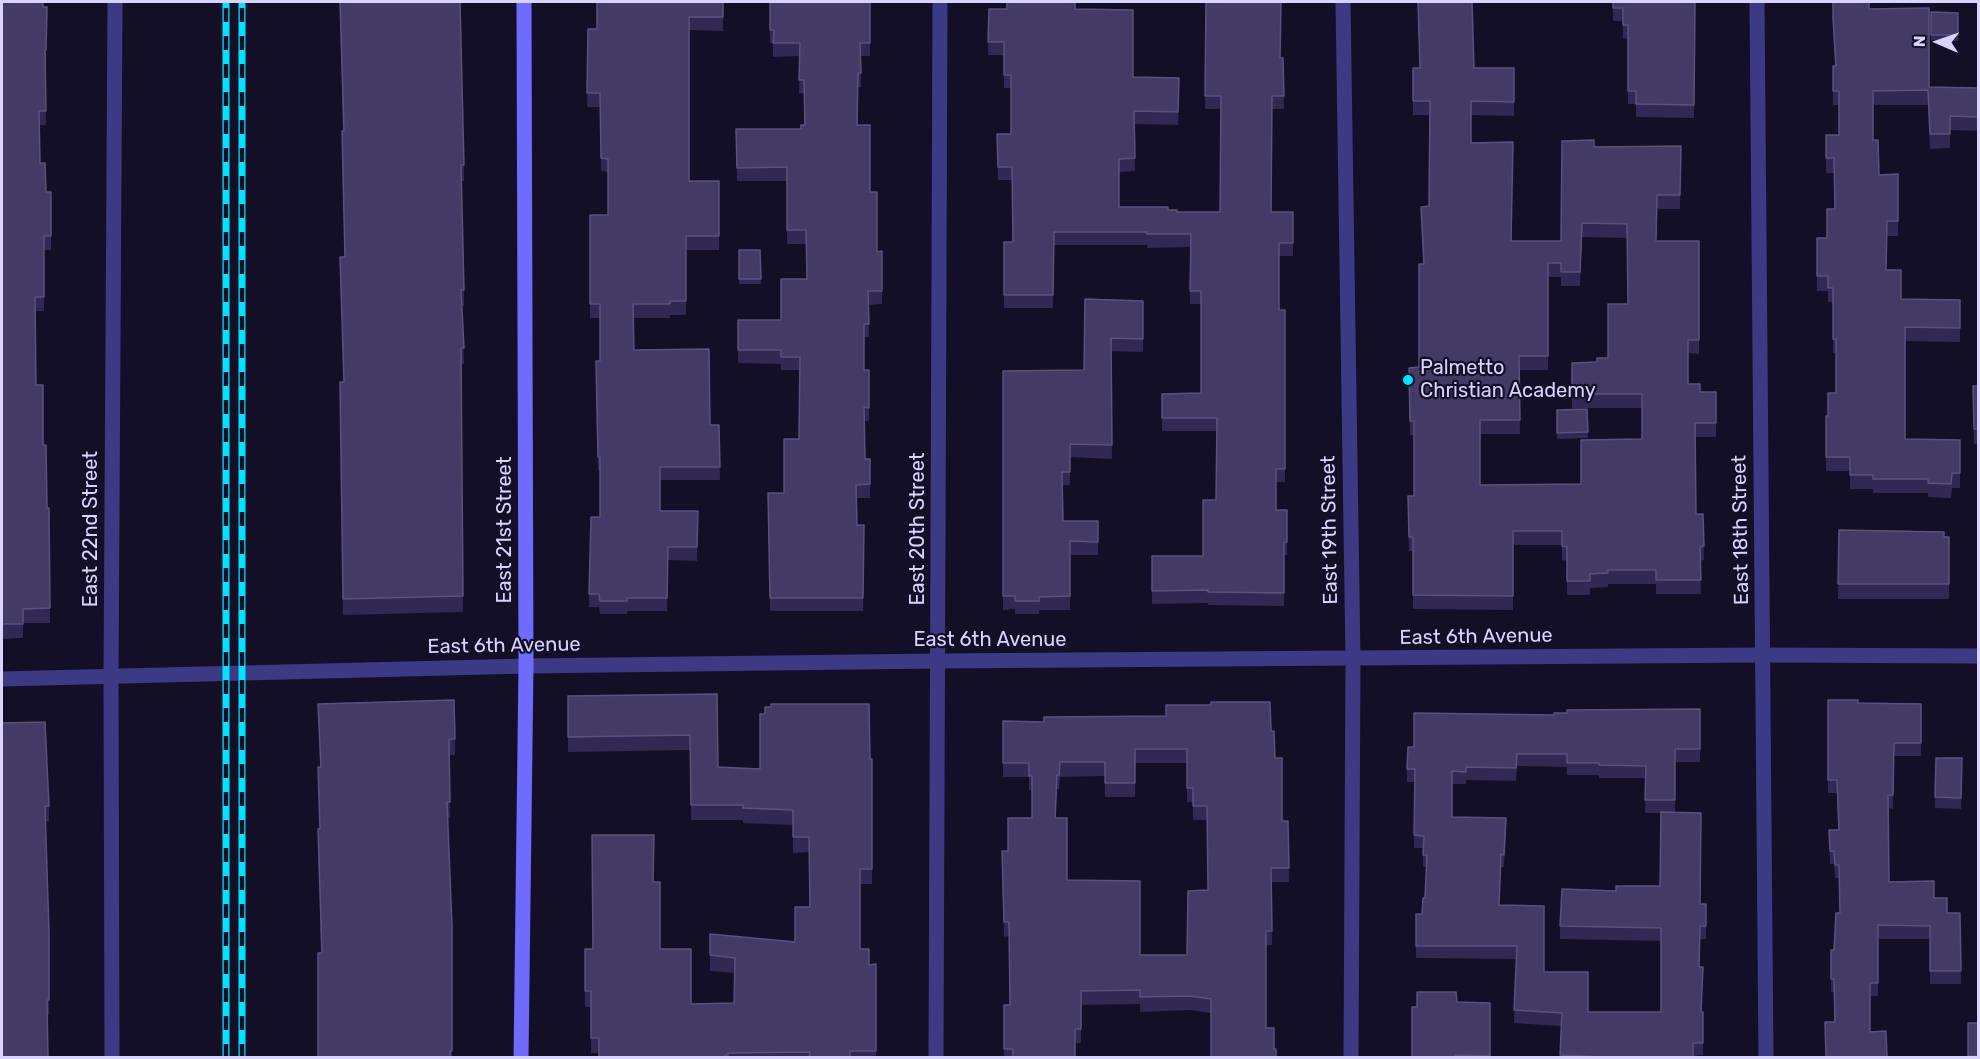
<!DOCTYPE html>
<html>
<head>
<meta charset="utf-8">
<style>
	body { margin:0 }
	#map { position:relative; width:1980px; height:1059px; overflow:hidden; background:#130f26; font-family:Rubik,sans-serif }
	canvas { display:block }
	.frame { position:absolute; inset:0; border:3px solid #d9d4ff; pointer-events:none }
	.north { position:absolute; left:1908px; top:12px; width:60px; height:60px; -webkit-text-stroke:4px #130f26; paint-order:stroke; rotate:272deg; font-size:16px; font-weight:700; line-height:24px; text-align:center; color:#d9d4ff }
	.north::after { content:''; display:block; margin:auto; width:21px; height:27px; background:#d9d4ff; clip-path:polygon(50% 0,100% 100%,50% 72%,0 100%) }
</style>
</head>
<body>
<div id="map">
<canvas width="1980" height="1059"></canvas>
<div class="frame"></div>
<div class="north">N</div>
</div>
<script>
const c = document.querySelector('canvas').getContext('2d');
c.lineJoin = 'round';
function shape(rows) {
  const path = new Path2D();
  for (const r of rows) {
    path.moveTo(r[0], r[1]);
    for (let i = 2; i < r.length; i += 2) path.lineTo(r[i], r[i + 1]);
  }
  return path;
}
function stroke(path, color, width, dash) {
  c.strokeStyle = color;
  c.lineWidth = width;
  c.lineCap = dash ? 'butt' : 'round';
  c.setLineDash(dash || []);
  c.stroke(path);
}
function paint(path, color) {
  c.fillStyle = color;
  c.fill(path, 'evenodd');
}
function label(font, color, halo, rows, align = 'center') {
  c.font = font + ' Rubik,sans-serif';
  c.lineWidth = 4.5;
  c.setLineDash([]);
  c.textBaseline = 'middle';
  c.strokeStyle = halo;
  c.fillStyle = color;
  for (const [text, x, y, turn = 0] of rows) {
    c.save();
    c.translate(x, y);
    c.rotate((+turn || 0) * Math.PI / 180);
    c.textAlign = isNaN(turn) ? turn : align;
    if (halo) c.strokeText(text, 0, 0);
    c.fillText(text, 0, 0);
    c.restore();
  }
}
stroke(shape([
	[1343,2,1353,659,1351,1058],
	[1757,2,1766,1058],
	[112,1058,111,676,115,2],
	[936,1058,940,2]
]), '#3d3a85', 15);
stroke(shape([
	[2,679,526,666,938,661,1763,655,1978,656]
]), '#3d3a85', 15);
stroke(shape([
	[521,1058,526,666,524,2]
]), '#6f6bff', 15);
const rail = shape([
	[226,1058,226,2],
	[242,1058,242,2]
]);
stroke(rail, '#00e5ff', 7);
stroke(rail, '#130f26', 4.5, [14]);
paint(shape([
	[2,2,47,7,46,64,45,64,46,125,39,125,40,163,46,192,51,192,51,250,44,250,44,311,35,311,36,385,43,445,47,508,49,508,50,623,23,623,23,638,2,639],
	[340,2,464,165,464,181,461,181,464,290,464,306,462,306,464,364,461,364,463,612,343,615,340,382,344,382,340,257,345,257,342,147,342,131,343,131],
	[723,2,723,31,689,30,689,181,719,181,719,250,686,250,686,315,670,315,670,318,634,318,634,350,710,425,719,425,720,480,660,480,660,511,698,511,697,561,668,560,667,611,627,611,627,614,600,614,599,607,589,607,589,594,600,517,600,470,598,470,596,374,600,361,600,318,590,318,590,215,608,215,608,172,601,171,600,107,587,107,588,29,597,29],
	[770,2,870,2,870,56,861,56,861,87,858,87,858,125,870,192,877,252,882,251,882,304,869,305,869,337,864,337,864,370,869,370,869,421,864,421,865,459,870,459,870,498,856,498,857,525,864,525,863,611,770,611,768,493,784,493,799,439,800,370,781,370,781,364,738,363,738,320,781,320,807,279,806,244,787,244,787,181,737,181,736,129,801,129,804,125,804,93,799,94,800,56,773,57,773,43,770,43],
	[1206,2,1280,58,1283,58,1284,109,1272,109,1271,212,1293,212,1293,256,1279,256,1279,310,1285,310,1285,482,1276,482,1276,510,1287,510,1287,555,1284,555,1284,606,1208,605,1208,603,1152,604,1152,556,1203,556,1216,500,1217,431,1162,431,1162,394,1201,393,1201,304,1190,304,1190,247,1147,248,1147,245,1054,245,1053,308,1004,308,1004,242,1013,242,1012,180,998,180,997,134,1011,134,1011,88,1004,88,1004,55,988,55,989,9,1075,9,1133,77,1179,91,1178,125,1134,124,1135,171,1119,172,1119,207,1168,210,1177,212,1220,212,1221,109,1205,109],
	[1613,2,1695,2,1694,118,1636,117,1636,104,1628,104,1628,38,1623,39,1623,21,1613,21],
	[1833,2,1869,9,1929,87,1978,88,1978,131,1950,130,1950,148,1930,149,1928,105,1873,105,1873,140,1879,175,1898,174,1898,236,1887,236,1886,270,1901,299,1960,300,1960,342,1905,341,1905,439,1960,440,1960,488,1952,488,1951,498,1928,497,1928,493,1873,493,1873,489,1850,489,1850,471,1826,471,1826,416,1828,416,1836,393,1836,353,1833,353,1833,302,1828,302,1828,291,1817,291,1817,238,1827,238,1835,209,1834,173,1826,173,1826,135,1839,135,1839,105,1833,105,1833,66,1835,66,1833,32],
	[1931,12,1958,13,1958,41,1931,40],
	[1413,68,1514,68,1514,116,1471,115,1471,143,1511,241,1561,241,1594,147,1681,146,1680,209,1657,209,1656,241,1699,241,1699,354,1688,353,1688,384,1700,392,1716,392,1716,437,1695,437,1696,514,1703,514,1704,560,1700,561,1701,594,1656,594,1656,584,1608,584,1608,587,1590,588,1590,595,1567,595,1567,561,1562,560,1562,545,1513,545,1513,610,1413,609,1413,551,1409,551,1408,496,1414,496,1414,435,1410,435,1409,368,1419,367,1423,264,1421,207,1429,206,1430,115,1413,115],
	[1582,237,1627,238,1628,304,1608,358,1597,362,1572,363,1572,408,1642,408,1642,439,1581,484,1480,485,1480,434,1520,434,1519,370,1548,370,1548,277,1561,277,1561,286,1580,286],
	[739,250,760,250,761,284,739,284],
	[1143,301,1143,352,1111,351,1112,459,1070,457,1070,485,1063,485,1063,521,1098,521,1098,555,1070,555,1070,610,1039,610,1039,614,1015,614,1015,609,1003,610,1003,371,1084,370],
	[1973,386,1978,386,1978,444,1974,444],
	[1587,409,1588,438,1557,439,1557,410],
	[1839,530,1949,537,1949,599,1838,599],
	[717,694,718,767,760,769,872,759,872,884,860,884,860,949,869,965,876,964,876,1058,599,1058,599,1053,591,1053,591,1007,585,1007,585,949,593,949,653,882,660,949,691,1004,734,1003,735,973,710,971,710,934,795,942,809,907,809,852,793,853,793,825,743,823,743,820,691,820,690,750,568,752,568,696],
	[1828,700,1858,703,1921,704,1921,756,1894,756,1893,809,1888,808,1889,882,1934,898,1947,913,1960,913,1961,984,1930,984,1930,939,1878,939,1878,996,1870,996,1870,1032,1887,1058,1834,1022,1834,992,1831,992,1831,950,1834,950,1840,913,1839,878,1835,878,1834,864,1830,864,1829,830,1838,830,1837,793,1828,793],
	[318,704,455,739,455,755,449,755,450,818,448,818,452,926,452,1058,318,1058,321,953,318,845,320,829,318,767,320,767],
	[1700,709,1700,762,1675,762,1675,812,1700,904,1706,904,1706,939,1700,939,1699,967,1702,1012,1703,1012,1703,1055,1693,1056,1693,1058,1560,1058,1561,1026,1514,1023,1516,959,1416,958,1416,914,1422,914,1425,898,1426,867,1423,867,1423,848,1414,848,1415,782,1407,782,1407,769,1414,747,1554,715],
	[1517,766,1567,767,1567,775,1599,775,1599,778,1646,778,1645,813,1661,813,1660,886,1616,891,1560,926,1560,939,1661,941,1661,1012,1588,1012,1544,972,1499,905,1501,867,1504,867,1506,831,1452,817,1452,784,1466,784,1466,780,1516,781],
	[1003,721,1271,731,1275,758,1282,821,1288,821,1289,882,1271,882,1272,945,1266,945,1266,1028,1276,1058,1211,1013,1189,1010,1140,1012,1140,1004,1081,1005,1081,1043,1075,1043,1075,1058,1004,1058,1004,1005,1010,1005,1009,936,1004,937,1002,851,1008,851,1032,818,1032,790,1029,790,1029,777,1003,777],
	[1135,763,1187,763,1187,802,1193,802,1193,820,1207,820,1208,890,1187,955,1140,955,1067,880,1056,818,1057,789,1059,789,1060,777,1105,776,1105,797,1135,797],
	[2,723,49,806,49,821,45,821,49,932,49,1015,47,1015],
	[1936,758,1962,758,1961,809,1935,808],
	[1457,1002,1490,1003,1490,1058,1412,1058,1417,1007]
]), '#312854');
const building = shape([
	[2,2,43,2,43,7,47,7,46,50,45,50,46,111,39,111,40,163,45,163,46,192,51,192,51,236,44,236,44,297,35,297,36,385,43,385,43,445,46,445,47,508,49,508,50,608,23,609,23,624,2,624,2,2],
	[340,2,460,2,464,165,461,165,464,290,461,290,464,348,461,348,463,596,343,599,340,382,344,382,340,257,345,257,342,131,344,131,340,2],
	[597,2,723,2,723,17,689,17,689,181,719,181,719,236,686,236,686,301,670,301,670,304,633,304,634,350,709,349,710,425,719,425,720,467,660,467,660,511,698,511,697,547,668,547,667,598,627,598,627,601,600,601,599,594,589,594,591,517,600,517,600,457,598,457,596,361,600,361,600,304,590,304,590,215,608,215,608,159,601,158,600,93,587,93,588,29,597,29,597,2],
	[770,2,870,2,870,43,860,43,861,73,858,73,857,125,870,125,870,192,877,192,877,252,882,251,882,291,868,291,869,324,864,324,864,370,869,370,869,408,864,407,865,459,870,459,870,484,856,485,857,525,864,525,863,598,770,598,768,493,784,493,784,439,799,439,800,357,781,357,781,350,738,350,738,320,781,320,781,279,807,279,806,230,787,230,787,167,737,168,736,129,801,129,801,125,805,125,804,80,799,80,800,43,773,43,774,30,770,30,770,2],
	[1007,2,1075,2,1075,9,1133,10,1133,77,1179,78,1178,112,1134,111,1135,158,1119,159,1119,207,1168,207,1168,210,1177,210,1177,212,1220,212,1221,96,1205,96,1206,2,1281,2,1280,58,1283,58,1284,96,1272,96,1271,212,1293,212,1293,243,1279,243,1279,310,1285,310,1285,469,1276,469,1276,510,1287,510,1287,542,1284,542,1284,593,1208,592,1208,590,1152,591,1152,556,1203,556,1203,500,1216,500,1217,418,1162,418,1162,394,1201,393,1201,291,1190,291,1191,234,1147,234,1147,232,1054,232,1053,295,1004,295,1004,242,1013,242,1012,167,998,167,997,134,1011,134,1011,75,1004,75,1004,42,988,42,989,9,1007,9,1007,2],
	[1418,2,1472,2,1474,68,1514,68,1514,102,1471,101,1471,143,1513,142,1511,241,1561,241,1562,141,1594,140,1594,147,1681,146,1680,195,1657,195,1656,241,1699,241,1699,340,1688,340,1688,384,1700,384,1700,392,1716,392,1716,423,1695,423,1696,514,1703,514,1704,546,1700,547,1701,580,1656,580,1656,570,1608,570,1608,573,1590,574,1590,581,1567,581,1567,547,1562,546,1562,531,1513,531,1513,596,1413,595,1413,537,1409,537,1408,496,1414,496,1414,421,1410,421,1409,368,1419,367,1419,264,1424,264,1421,207,1429,206,1430,101,1413,101,1413,68,1420,68,1418,2],
	[1582,223,1627,224,1628,304,1608,304,1608,358,1597,358,1597,362,1572,363,1572,394,1642,394,1642,439,1581,440,1581,484,1480,485,1480,420,1520,420,1519,356,1548,356,1548,263,1561,263,1561,272,1580,272,1582,223],
	[1613,2,1695,2,1694,105,1636,104,1636,91,1628,91,1628,25,1623,25,1623,8,1613,8,1613,2],
	[1833,2,1869,2,1869,9,1929,8,1929,87,1978,88,1978,117,1950,116,1950,134,1930,134,1928,90,1873,91,1873,140,1878,140,1879,175,1898,174,1898,221,1887,221,1886,270,1901,270,1901,299,1960,300,1960,328,1905,327,1905,439,1960,440,1960,473,1952,473,1951,484,1928,483,1928,479,1873,479,1873,475,1850,475,1850,457,1826,457,1826,416,1828,416,1828,393,1836,393,1836,339,1833,339,1833,288,1828,288,1828,276,1817,276,1817,238,1827,238,1827,209,1835,209,1834,158,1826,158,1826,135,1839,135,1839,91,1833,91,1833,66,1836,66,1833,18,1833,2],
	[1931,12,1958,13,1958,35,1931,35,1931,12],
	[739,250,760,250,761,279,739,279,739,250],
	[1085,299,1143,301,1143,339,1111,338,1112,445,1070,444,1070,472,1062,472,1063,521,1098,521,1098,542,1070,541,1070,596,1039,597,1039,601,1015,601,1015,596,1003,596,1003,371,1084,370,1085,299],
	[1973,386,1978,386,1978,429,1974,429,1973,386],
	[1587,409,1588,432,1557,433,1557,410,1587,409],
	[1839,530,1944,532,1944,537,1949,537,1949,584,1838,584,1839,530],
	[717,694,718,767,760,769,760,714,765,714,765,707,771,707,771,704,869,704,870,759,872,759,872,869,860,869,860,949,869,949,869,965,876,964,876,1051,850,1051,850,1058,809,1058,810,1052,728,1053,728,1055,725,1055,725,1058,599,1058,599,1038,591,1038,591,991,585,991,585,949,593,949,592,835,654,835,653,882,660,882,660,949,691,949,691,1004,734,1003,735,958,710,955,710,934,795,942,795,907,810,907,809,837,793,837,793,810,743,808,743,805,691,805,690,735,568,737,568,696,717,694],
	[454,700,455,739,449,739,450,802,447,802,452,926,452,1051,450,1051,450,1058,318,1058,318,953,322,953,318,829,320,829,318,767,321,767,318,704,454,700],
	[1828,700,1858,700,1858,703,1921,704,1921,743,1894,743,1893,795,1888,795,1889,882,1934,881,1934,898,1947,898,1947,913,1960,913,1961,971,1930,971,1930,926,1878,925,1878,983,1870,983,1870,1032,1886,1031,1887,1058,1826,1058,1825,1022,1835,1022,1834,979,1831,979,1831,950,1834,950,1836,913,1840,913,1839,865,1835,865,1834,851,1830,851,1829,830,1839,830,1837,780,1828,780,1828,700],
	[1211,702,1270,702,1271,731,1274,731,1275,758,1282,758,1282,821,1288,821,1289,868,1271,868,1272,931,1266,931,1266,1028,1274,1028,1274,1049,1276,1049,1276,1058,1211,1058,1211,999,1189,996,1140,997,1140,990,1081,991,1081,1029,1075,1029,1075,1058,1013,1058,1013,1049,1004,1049,1004,1005,1010,1005,1009,922,1004,922,1002,851,1008,851,1008,818,1032,818,1032,776,1029,776,1029,763,1003,763,1003,721,1044,722,1044,717,1166,716,1166,705,1211,705,1211,702],
	[1135,749,1187,749,1187,788,1193,788,1193,806,1207,806,1208,890,1188,891,1187,955,1140,955,1140,881,1067,880,1067,818,1055,818,1057,775,1059,775,1060,762,1105,762,1105,783,1135,783,1135,749],
	[1700,709,1700,749,1675,749,1675,800,1645,800,1646,766,1599,765,1599,763,1567,763,1567,754,1517,754,1516,768,1466,767,1466,772,1452,771,1452,817,1506,818,1504,855,1501,854,1499,905,1544,906,1544,972,1588,972,1588,1012,1661,1012,1661,928,1560,926,1562,889,1616,891,1616,886,1660,886,1661,812,1701,813,1700,904,1706,904,1706,926,1700,926,1699,967,1703,967,1701,1012,1703,1012,1703,1043,1693,1043,1693,1058,1623,1058,1560,1055,1562,1013,1514,1010,1517,946,1416,946,1416,914,1422,914,1423,898,1425,898,1427,855,1423,855,1424,836,1414,835,1415,769,1407,769,1408,747,1414,747,1414,713,1554,715,1554,713,1567,713,1567,710,1700,709],
	[45,722,49,806,45,806,49,932,49,1000,47,1000,48,1058,2,1058,2,723,45,722],
	[1936,758,1962,758,1961,798,1935,797,1936,758],
	[1417,992,1456,992,1457,1002,1490,1003,1490,1056,1455,1055,1455,1058,1412,1058,1412,1007,1417,1007,1417,992],
	[1978,1006,1978,1058,1978,1056,1968,1056,1968,1023,1978,1023,1978,1006]
]);
paint(building, '#433a66');
stroke(building, '#5a527e', 1.5);
for (const [x, y, r, color] of [
	[1408,380,6,"#00e5ff"]
]) {
  const dot = new Path2D();
  dot.arc(x, y, r, 0, 2 * Math.PI);
  c.fillStyle = color;
  c.fill(dot);
  stroke(dot, '#130f26', 2);
}
label('20px', '#d9d4ff', '#130f26', [
	["Palmetto",1420,368],
	["Christian Academy",1420,391]
], 'left');
label('20px', '#d9d4ff', '#130f26', [
	["East 22nd Street",91,529,-90],
	["East 20th Street",918,529,-90],
	["East 21st Street",505,530,-90],
	["East 19th Street",1330,530,-91],
	["East 18th Street",1741,530,-91],
	["East 6th Avenue",1476,637,-1],
	["East 6th Avenue",990,640],
	["East 6th Avenue",504,646,-1]
]);
</script>
</body>
</html>
